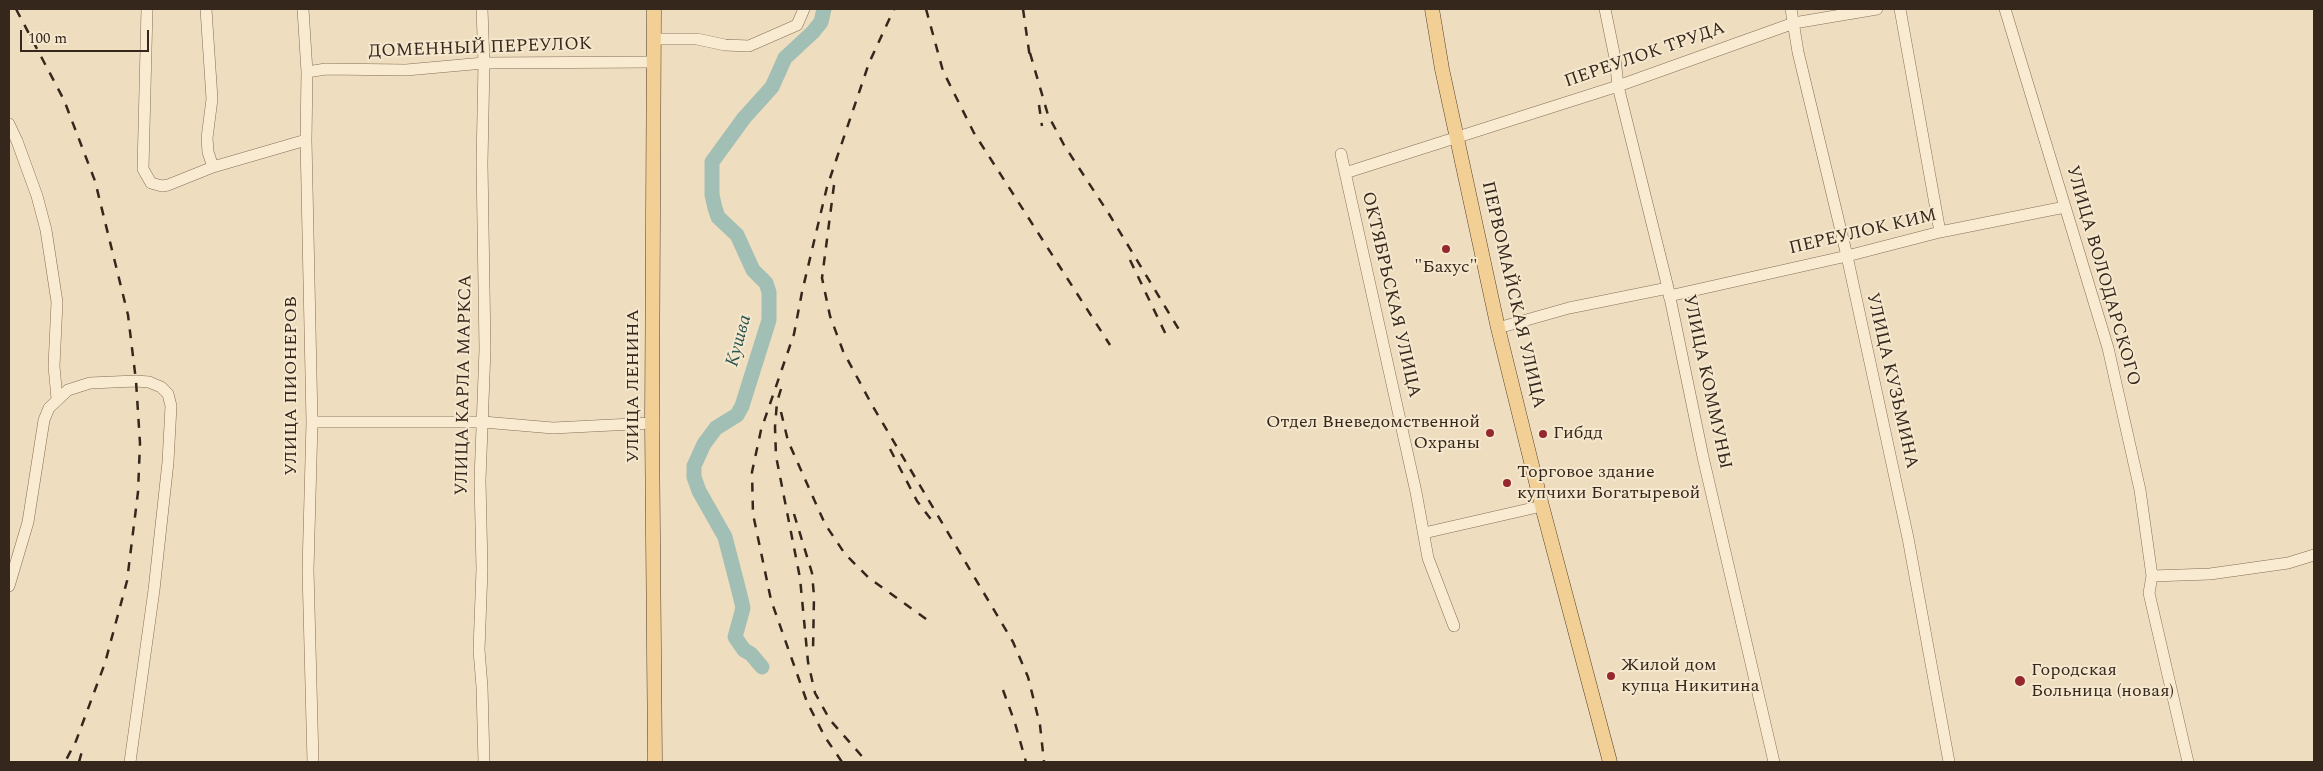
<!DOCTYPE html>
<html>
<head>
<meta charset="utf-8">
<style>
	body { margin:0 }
	#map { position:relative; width:2323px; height:771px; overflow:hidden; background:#eeddbe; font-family:Spectral,serif }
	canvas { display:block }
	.frame { position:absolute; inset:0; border:10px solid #35271c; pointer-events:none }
	.scale { position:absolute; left:20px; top:30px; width:129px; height:22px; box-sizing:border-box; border:2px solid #35271c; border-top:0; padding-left:6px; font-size:15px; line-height:18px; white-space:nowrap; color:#35271c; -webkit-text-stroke:4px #f5e8ce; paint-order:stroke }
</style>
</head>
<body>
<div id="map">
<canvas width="2323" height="771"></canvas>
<div class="frame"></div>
<div class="scale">100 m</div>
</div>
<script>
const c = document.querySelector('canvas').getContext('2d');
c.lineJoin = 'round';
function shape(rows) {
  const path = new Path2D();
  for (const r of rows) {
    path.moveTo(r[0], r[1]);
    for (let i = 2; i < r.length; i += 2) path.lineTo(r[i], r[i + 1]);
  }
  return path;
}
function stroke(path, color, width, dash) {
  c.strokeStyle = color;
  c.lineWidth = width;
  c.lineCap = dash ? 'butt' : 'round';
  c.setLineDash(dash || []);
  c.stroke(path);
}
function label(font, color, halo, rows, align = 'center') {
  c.font = font + ' Spectral,serif';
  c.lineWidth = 4;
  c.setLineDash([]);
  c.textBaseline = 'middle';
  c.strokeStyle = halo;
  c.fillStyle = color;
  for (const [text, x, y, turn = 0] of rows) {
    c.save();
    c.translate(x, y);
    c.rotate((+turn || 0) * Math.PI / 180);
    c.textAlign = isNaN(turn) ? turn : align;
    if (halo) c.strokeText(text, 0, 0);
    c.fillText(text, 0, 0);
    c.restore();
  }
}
stroke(shape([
	[762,667,751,654,744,650,735,637,743,608,740,595,725,537,699,491,694,477,694,466,704,444,716,428,737,415,742,406,769,320,769,292,766,283,753,270,737,235,718,217,715,208,712,195,712,162,744,118,772,87,785,58,813,32,821,22,824,9]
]), '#a2bfb5', 15);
const minor = shape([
	[147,9,143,169,151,183,162,186,168,185,213,167,306,140],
	[206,9,212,99,207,138,208,152,213,167],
	[303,9,307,72,306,140,312,422,308,570,313,762],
	[482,9,484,63,482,163,485,349,480,480,482,569,479,650,482,687,484,762],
	[1605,9,1615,58,1618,86,1668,288,1703,457,1774,762],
	[1791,9,1798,52,1847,256,1908,538,1949,762],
	[1900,9,1940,232],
	[2005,9,2108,348,2140,490,2152,576,2149,593,2188,762],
	[654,39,697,39,725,45,749,46,797,25,804,9],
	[307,72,326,69,406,70,484,63,654,62],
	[9,124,17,141,37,196,46,230,57,302,54,366,57,399],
	[1341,154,1416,492,1428,558,1454,626],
	[1345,173,1618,86,1794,23,1877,9],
	[1669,296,1847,256,1940,232,2065,207],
	[1498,328,1569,308,1668,288],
	[312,422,483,422,553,428,652,423],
	[1424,533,1542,506],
	[2152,576,2210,574,2288,563,2314,555],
	[9,586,28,522,44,420,49,408,68,390,90,383,136,381,149,382,161,387,168,394,171,406,168,462,154,590,130,762]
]);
const major = shape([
	[654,9,652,423,655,762],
	[1432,9,1442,69,1498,328,1542,506,1610,762]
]);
stroke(minor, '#866d57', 12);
stroke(major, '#533c2c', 15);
stroke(minor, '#f9ebd1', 11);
stroke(major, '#f2d095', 14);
stroke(shape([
	[16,9,64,100,95,181,128,315,136,381,140,443,138,492,127,581,105,663,76,741,65,762],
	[926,9,943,71,974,133,1110,345],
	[1023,9,1030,58],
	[1030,53,1048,115,1064,145,1109,214,1181,333],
	[1039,105,1042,126],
	[834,185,822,278,830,316,843,351,872,405,1013,642,1028,677,1040,725,1044,762],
	[1130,260,1169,341],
	[781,389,777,402,775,427,776,456,800,578,808,662,815,693,830,720,867,762],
	[781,412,788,441,825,524,845,554,869,578,933,624],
	[890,449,917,501,936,526],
	[794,514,812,573,814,596,813,651],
	[1003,690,1015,723,1026,762],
	[79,762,82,751],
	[842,762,825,737,807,702,771,600,753,514,752,472,761,430,794,334,802,292,827,187,869,63,894,9]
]), '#35271c', 2.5, [9, 9]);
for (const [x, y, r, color] of [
	[1446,249,5,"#95272e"],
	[1490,433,5,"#95272e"],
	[1543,434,5,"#95272e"],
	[1507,483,5,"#95272e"],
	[1611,676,5,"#95272e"],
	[2020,681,6,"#95272e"]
]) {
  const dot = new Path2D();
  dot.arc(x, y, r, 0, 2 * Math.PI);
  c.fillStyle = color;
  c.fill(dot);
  stroke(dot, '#f5e8ce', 2);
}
label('18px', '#35271c', '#f5e8ce', [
	["ДОМЕННЫЙ ПЕРЕУЛОК",480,49,-2],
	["ПЕРЕУЛОК ТРУДА",1645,56,-19],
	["ПЕРЕУЛОК КИМ",1863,233,-13],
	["УЛИЦА ВОЛОДАРСКОГО",2102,276,74],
	["ОКТЯБРЬСКАЯ УЛИЦА",1390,295,77],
	["ПЕРВОМАЙСКАЯ УЛИЦА",1512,295,77],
	["УЛИЦА КУЗЬМИНА",1891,381,77],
	["УЛИЦА КОММУНЫ",1706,382,78],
	["УЛИЦА КАРЛА МАРКСА",465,385,-89],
	["УЛИЦА ПИОНЕРОВ",292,386,-90],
	["УЛИЦА ЛЕНИНА",634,386,-90]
]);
label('18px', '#35271c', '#f5e8ce', [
	["\"Бахус\"",1446,268,"center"],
	["Отдел Вневедомственной",1480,423,"right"],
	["Охраны",1480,444,"right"],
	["Гибдд",1553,434],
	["Торговое здание",1517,473],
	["купчихи Богатыревой",1517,494],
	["Жилой дом",1621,666],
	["купца Никитина",1621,687],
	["Городская",2031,671],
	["Больница (новая)",2031,692]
], 'left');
label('italic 19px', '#2b5550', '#f5e8ce', [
	["Кушва",740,341,-75]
]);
</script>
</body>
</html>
